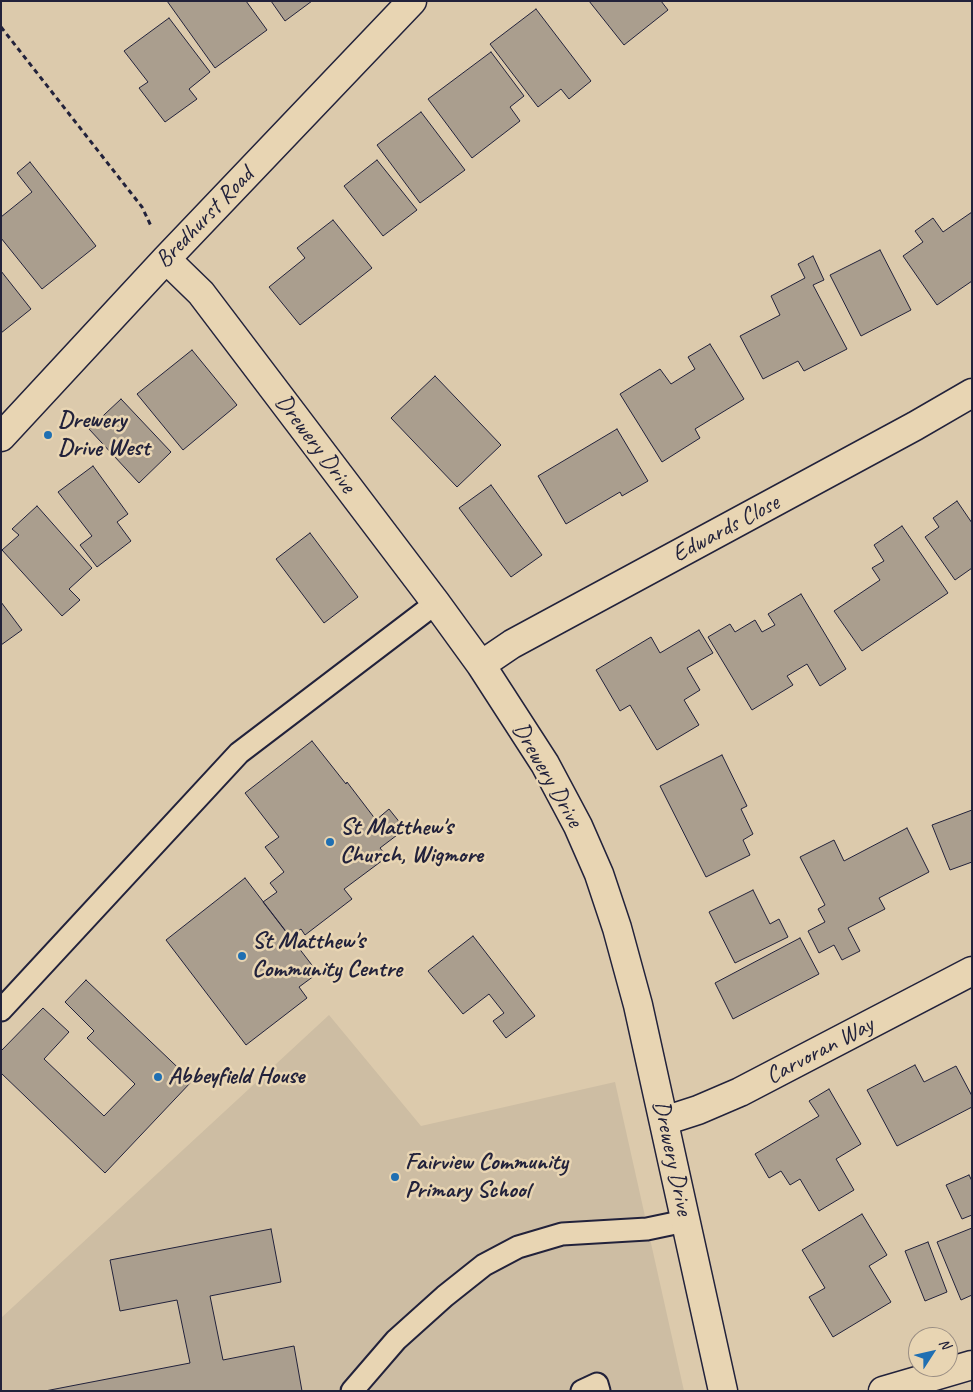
<!DOCTYPE html>
<html>
<head>
<meta charset="utf-8">
<style>
	body { margin:0 }
	#map { position:relative; width:973px; height:1392px; overflow:hidden; background:#dccaac; font-family:Caveat,sans-serif }
	canvas { display:block }
	.frame { position:absolute; inset:0; border:2px solid #22223b; pointer-events:none }
	.north { position:absolute; left:908px; top:1327px; width:50px; height:50px; box-sizing:border-box; background:#e8d5b3; border:1px solid #998d83; border-radius:50%; rotate:55deg; font-size:14px; font-weight:700; line-height:20px; text-align:center; color:#22223b }
	.north::after { content:''; display:block; margin:auto; width:18px; height:22px; background:#1f6fb2; clip-path:polygon(50% 0,100% 100%,50% 72%,0 100%) }
</style>
</head>
<body>
<div id="map">
<canvas width="973" height="1392"></canvas>
<div class="frame"></div>
<div class="north">N</div>
</div>
<script>
const c = document.querySelector('canvas').getContext('2d');
c.lineJoin = 'round';
function paint(path, color) {
  c.fillStyle = color;
  c.fill(path, 'evenodd');
}
function shape(rows) {
  const path = new Path2D();
  for (const r of rows) {
    path.moveTo(r[0], r[1]);
    for (let i = 2; i < r.length; i += 2) path.lineTo(r[i], r[i + 1]);
  }
  return path;
}
function stroke(path, color, width, dash) {
  c.strokeStyle = color;
  c.lineWidth = width;
  c.lineCap = dash ? 'butt' : 'round';
  c.setLineDash(dash || []);
  c.stroke(path);
}
function label(font, color, halo, rows, align = 'center') {
  c.font = font + ' Caveat,sans-serif';
  c.lineWidth = 5;
  c.setLineDash([]);
  c.textBaseline = 'middle';
  c.strokeStyle = halo;
  c.fillStyle = color;
  for (const [text, x, y, turn = 0] of rows) {
    c.save();
    c.translate(x, y);
    c.rotate((+turn || 0) * Math.PI / 180);
    c.textAlign = isNaN(turn) ? turn : align;
    if (halo) c.strokeText(text, 0, 0);
    c.fillText(text, 0, 0);
    c.restore();
  }
}
paint(shape([
	[329,1015,421,1126,615,1082,684,1391,1,1391,1,1318]
]), '#cdbda3');
const building = shape([
	[167,1,246,1,267,30,215,68,167,1],
	[271,1,312,1,285,21,271,1],
	[589,1,661,1,668,10,624,45,589,1],
	[536,9,591,81,569,99,561,89,538,107,490,44,536,9],
	[169,18,210,72,189,89,197,99,165,122,139,88,148,82,124,51,169,18],
	[491,52,524,96,510,107,520,121,472,158,428,99,491,52],
	[421,112,465,170,420,203,377,145,421,112],
	[377,160,417,210,383,236,344,186,377,160],
	[30,162,96,246,42,289,1,238,1,217,32,192,17,173,30,162],
	[972,212,972,281,937,305,903,256,923,242,915,231,933,218,943,232,972,212],
	[333,220,372,268,300,325,269,287,305,258,297,248,333,220],
	[880,250,911,310,861,336,830,275,880,250],
	[813,256,824,280,813,285,847,349,804,371,798,361,763,379,740,336,780,315,771,296,805,278,798,264,813,256],
	[1,271,31,309,1,333,1,271],
	[710,344,744,399,695,429,700,438,662,462,620,394,660,369,671,384,695,369,688,357,710,344],
	[192,350,237,405,183,450,137,394,192,350],
	[435,376,501,445,457,487,391,418,435,376],
	[121,399,171,452,139,483,89,429,121,399],
	[617,429,648,481,622,496,620,492,566,524,538,476,617,429],
	[93,466,128,514,117,522,131,541,97,567,80,545,92,536,58,492,93,466],
	[491,485,542,555,511,577,459,508,491,485],
	[957,501,972,523,972,568,955,580,925,537,939,527,933,518,957,501],
	[37,506,92,568,69,589,80,600,62,616,2,550,19,535,12,529,37,506],
	[902,526,948,593,862,651,834,611,880,580,872,568,884,561,874,545,902,526],
	[310,533,358,597,324,623,276,559,310,533],
	[801,594,846,669,820,686,807,664,787,676,793,685,752,710,708,637,730,624,735,632,755,620,762,632,775,625,768,614,801,594],
	[1,602,22,630,1,645,1,602],
	[699,630,713,653,687,668,700,690,684,700,699,725,657,750,630,705,620,711,596,670,651,637,660,653,699,630],
	[312,741,346,784,347,782,376,820,389,809,405,829,380,848,387,857,344,889,352,899,305,935,301,929,290,937,263,902,277,892,270,883,284,872,265,847,279,837,245,793,312,741],
	[722,755,747,806,741,809,753,834,743,840,750,855,706,877,660,786,722,755],
	[972,810,972,862,950,870,932,825,972,810],
	[907,828,929,872,879,898,885,909,848,928,860,951,842,960,834,945,819,953,808,931,825,922,818,909,825,905,800,857,834,840,844,861,907,828],
	[245,878,318,973,299,987,307,998,246,1045,166,940,245,878],
	[753,890,770,924,779,919,788,937,735,963,709,912,753,890],
	[473,936,535,1016,506,1038,493,1021,504,1013,489,994,463,1014,428,971,473,936],
	[800,938,819,974,733,1019,715,983,800,938],
	[86,980,192,1081,105,1173,1,1073,1,1051,43,1008,69,1032,44,1059,104,1116,135,1084,87,1038,94,1031,65,1002,86,980],
	[915,1065,924,1082,956,1066,972,1096,972,1107,897,1146,867,1090,915,1065],
	[829,1089,861,1144,836,1159,854,1190,819,1211,800,1179,790,1185,781,1171,769,1178,755,1154,819,1116,809,1101,829,1089],
	[969,1175,972,1181,972,1215,962,1219,946,1185,969,1175],
	[862,1214,887,1255,869,1266,891,1302,833,1337,809,1297,825,1288,802,1250,862,1214],
	[972,1228,972,1295,961,1300,937,1242,972,1228],
	[271,1229,281,1282,210,1296,223,1360,294,1346,302,1391,45,1391,190,1363,177,1300,120,1311,110,1260,271,1229],
	[928,1242,947,1292,925,1301,905,1251,928,1242]
]);
paint(building, '#aa9e8e');
stroke(building, '#22223b', 1);
const lane = shape([
	[1,1010,239,753,436,603],
	[352,1391,396,1340,445,1296,484,1265,518,1247,562,1234,647,1229,685,1221],
	[582,1391,597,1384,599,1391]
]);
const street = shape([
	[166,259,201,293,436,603,481,665,545,764,578,826,599,874,617,928,638,1005,723,1391],
	[1,437,166,259,412,1],
	[481,665,512,644,915,426,972,393],
	[664,1121,698,1110,740,1092,972,971],
	[883,1391,972,1365]
]);
stroke(lane, '#22223b', 25);
stroke(street, '#22223b', 31);
stroke(shape([
	[1,27,142,207,151,226]
]), '#22223b', 3, [5, 4]);
stroke(lane, '#e8d5b3', 21);
stroke(street, '#e8d5b3', 28);
for (const [x, y, r, color] of [
	[48,435,5,"#1f6fb2"],
	[330,842,5,"#1f6fb2"],
	[242,956,5,"#1f6fb2"],
	[158,1077,5,"#1f6fb2"],
	[395,1177,5,"#1f6fb2"]
]) {
  const dot = new Path2D();
  dot.arc(x, y, r, 0, 2 * Math.PI);
  c.fillStyle = color;
  c.fill(dot);
  stroke(dot, '#e8d5b3', 2);
}
label('24px', '#22223b', '#e8d5b3', [
	["Bredhurst Road",205,218,-46],
	["Drewery Drive",315,444,53],
	["Edwards Close",726,529,-28],
	["Drewery Drive",547,775,60],
	["Carvoran Way",820,1051,-28],
	["Drewery Drive",672,1158,78]
]);
label('bold 24px', '#22223b', '#e8d5b3', [
	["Drewery",58,421],
	["Drive West",58,449],
	["St Matthew's",340,828],
	["Church, Wigmore",340,856],
	["St Matthew's",252,942],
	["Community Centre",252,970],
	["Abbeyfield House",168,1077],
	["Fairview Community",405,1163],
	["Primary School",405,1191]
], 'left');
</script>
</body>
</html>
